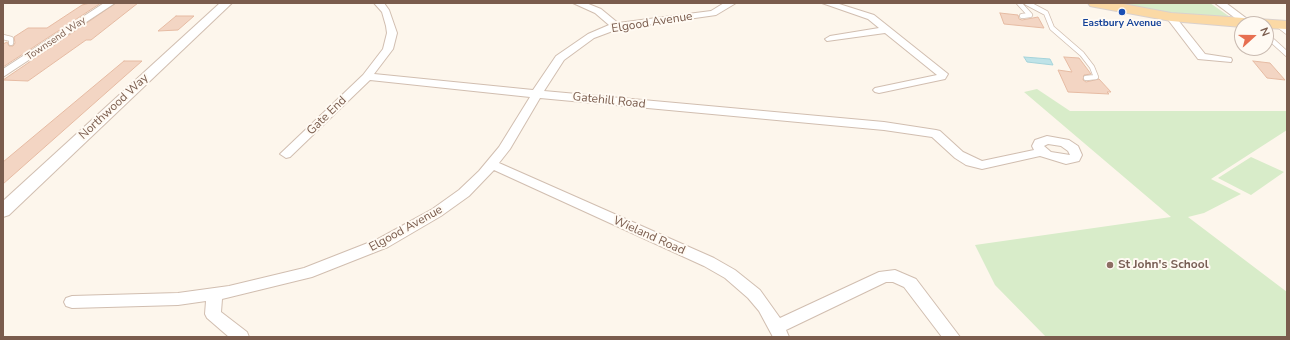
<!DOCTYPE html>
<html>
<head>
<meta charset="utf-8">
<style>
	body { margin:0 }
	#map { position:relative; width:1290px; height:340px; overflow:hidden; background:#fdf6ec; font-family:"Nunito Sans",sans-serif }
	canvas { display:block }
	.frame { position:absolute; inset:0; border:4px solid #7a5c4d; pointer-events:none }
	.north { position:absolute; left:1234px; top:16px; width:40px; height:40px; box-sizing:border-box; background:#fffaf3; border:1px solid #cabbb1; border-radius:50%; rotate:69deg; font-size:11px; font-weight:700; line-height:16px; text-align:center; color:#7a5c4d }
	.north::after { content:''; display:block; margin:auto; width:14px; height:18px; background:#e76f51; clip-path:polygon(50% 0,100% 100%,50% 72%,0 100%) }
</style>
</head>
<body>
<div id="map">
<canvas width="1290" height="340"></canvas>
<div class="frame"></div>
<div class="north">N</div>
</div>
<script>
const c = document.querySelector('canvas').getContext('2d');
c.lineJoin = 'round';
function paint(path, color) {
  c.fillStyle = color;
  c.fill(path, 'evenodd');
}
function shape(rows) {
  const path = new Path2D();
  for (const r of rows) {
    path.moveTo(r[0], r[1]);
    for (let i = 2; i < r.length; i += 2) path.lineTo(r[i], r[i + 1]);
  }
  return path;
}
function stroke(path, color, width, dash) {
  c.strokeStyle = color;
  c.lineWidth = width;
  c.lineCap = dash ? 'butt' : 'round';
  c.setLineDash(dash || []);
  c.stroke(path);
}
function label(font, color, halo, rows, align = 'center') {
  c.font = font + ' "Nunito Sans",sans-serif';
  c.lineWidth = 4;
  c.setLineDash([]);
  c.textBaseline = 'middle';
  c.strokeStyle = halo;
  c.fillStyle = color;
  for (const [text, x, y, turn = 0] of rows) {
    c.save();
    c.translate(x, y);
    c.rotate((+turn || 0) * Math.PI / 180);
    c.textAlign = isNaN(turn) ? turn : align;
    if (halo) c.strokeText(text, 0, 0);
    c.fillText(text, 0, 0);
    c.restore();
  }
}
paint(shape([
	[1096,3,1210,3,1233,19,1170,13],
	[1037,89,1070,111,1287,111,1287,130,1211,179,1241,194,1204,213,1188,217,1287,292,1287,337,1046,337,995,285,975,245,1171,217,1024,92],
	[1251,157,1284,172,1251,195,1218,178]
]), '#d8ecc9');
const water = shape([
	[1024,57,1050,59,1053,65,1027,62,1024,57]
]);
paint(water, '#bfe3e8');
stroke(water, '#a5d3da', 1);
const building = shape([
	[90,3,101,3,3,67,3,44,7,42,9,46,13,46,15,43,14,37,28,28,47,28,82,5,90,3],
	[116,3,138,3,91,40,86,40,28,81,3,80,116,3],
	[1000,13,1018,15,1019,19,1022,20,1038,17,1044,28,1004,24,1000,13],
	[176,16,194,16,178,30,158,31,176,16],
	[1064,57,1079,58,1091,74,1084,75,1083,80,1086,82,1099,79,1111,92,1107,92,1109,94,1068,92,1058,70,1072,72,1064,57],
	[124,61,142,61,3,184,3,162,124,61],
	[1253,61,1270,63,1285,80,1267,78,1253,61]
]);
paint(building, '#f3d5c3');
stroke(building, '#e6bba3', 1);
const service = shape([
	[1019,3,1030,15,1022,16],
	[1027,3,1046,13,1052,28,1082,54,1092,67,1096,77,1086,78],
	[1278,25,1287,32],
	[1266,35,1287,54],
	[3,37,11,39,11,43]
]);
const minor = shape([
	[104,3,115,3,3,77,3,69,104,3],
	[374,3,384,3,389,10,397,33,393,49,374,74,533,90,556,56,588,34,609,25,595,13,573,3,586,3,601,9,618,23,711,11,724,3,736,3,716,15,618,29,594,38,564,60,544,91,884,122,936,130,940,131,963,152,982,161,1034,150,1032,146,1035,140,1047,136,1069,140,1078,146,1082,155,1079,161,1066,164,1040,156,982,169,966,165,955,158,932,137,884,130,540,98,510,149,499,163,714,258,735,270,760,290,780,318,879,272,895,270,916,279,960,337,942,337,904,287,893,282,886,282,786,330,789,337,773,337,759,311,748,298,725,278,704,266,494,170,469,196,441,216,388,247,312,277,222,299,221,312,247,332,249,337,229,337,207,318,205,314,206,301,178,305,72,308,66,306,64,302,66,298,72,296,178,293,229,286,304,268,378,239,431,210,459,190,479,171,499,147,530,97,370,80,290,157,286,158,280,154,363,75,383,49,387,33,386,26,382,12,374,3],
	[1048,144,1061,146,1068,151,1070,155,1051,152,1044,146,1048,144],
	[822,3,836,3,874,15,948,74,945,79,879,93,875,92,873,90,875,88,937,75,885,33,827,41,825,39,830,36,879,28,868,19,822,3],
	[1215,3,1226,3,1254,24,1243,24,1215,3],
	[1171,14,1174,15,1205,54,1231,58,1232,60,1231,62,1198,59,1166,17,1171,14]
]);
const tertiary = shape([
	[220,3,232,3,9,215,3,217,3,201,220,3]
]);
const primary = shape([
	[1088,3,1118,3,1171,13,1287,21,1287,29,1266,28,1266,24,1242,24,1242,27,1171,21,1095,7,1090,6,1088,3]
]);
stroke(service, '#d1beb0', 6);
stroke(minor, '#d1beb0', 2);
stroke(tertiary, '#d1beb0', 2);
stroke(primary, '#dad1cd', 2);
stroke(service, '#fff', 4.5);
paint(minor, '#fff');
paint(tertiary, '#fff');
paint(primary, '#fbd9a5');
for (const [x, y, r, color] of [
	[1122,12,4,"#1a4fb4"],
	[1110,265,4,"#8d6e63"]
]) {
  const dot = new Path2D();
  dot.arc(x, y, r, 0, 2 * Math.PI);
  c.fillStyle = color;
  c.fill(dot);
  stroke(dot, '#fffaf3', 1.5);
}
label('bold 10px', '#164399', '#fffaf3', [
	["Eastbury Avenue",1122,24]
]);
label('10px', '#7a5c4d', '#fffaf3', [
	["Townsend Way",56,39,-34]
]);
label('12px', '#7a5c4d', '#fffaf3', [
	["Elgood Avenue",652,23,-9],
	["Gatehill Road",609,101,6],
	["Northwood Way",114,107,-43],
	["Gate End",327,116,-44],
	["Elgood Avenue",406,229,-29],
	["Wieland Road",649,236,24]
]);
label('bold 12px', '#785e54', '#fffaf3', [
	["St John's School",1118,265]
], 'left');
</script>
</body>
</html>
